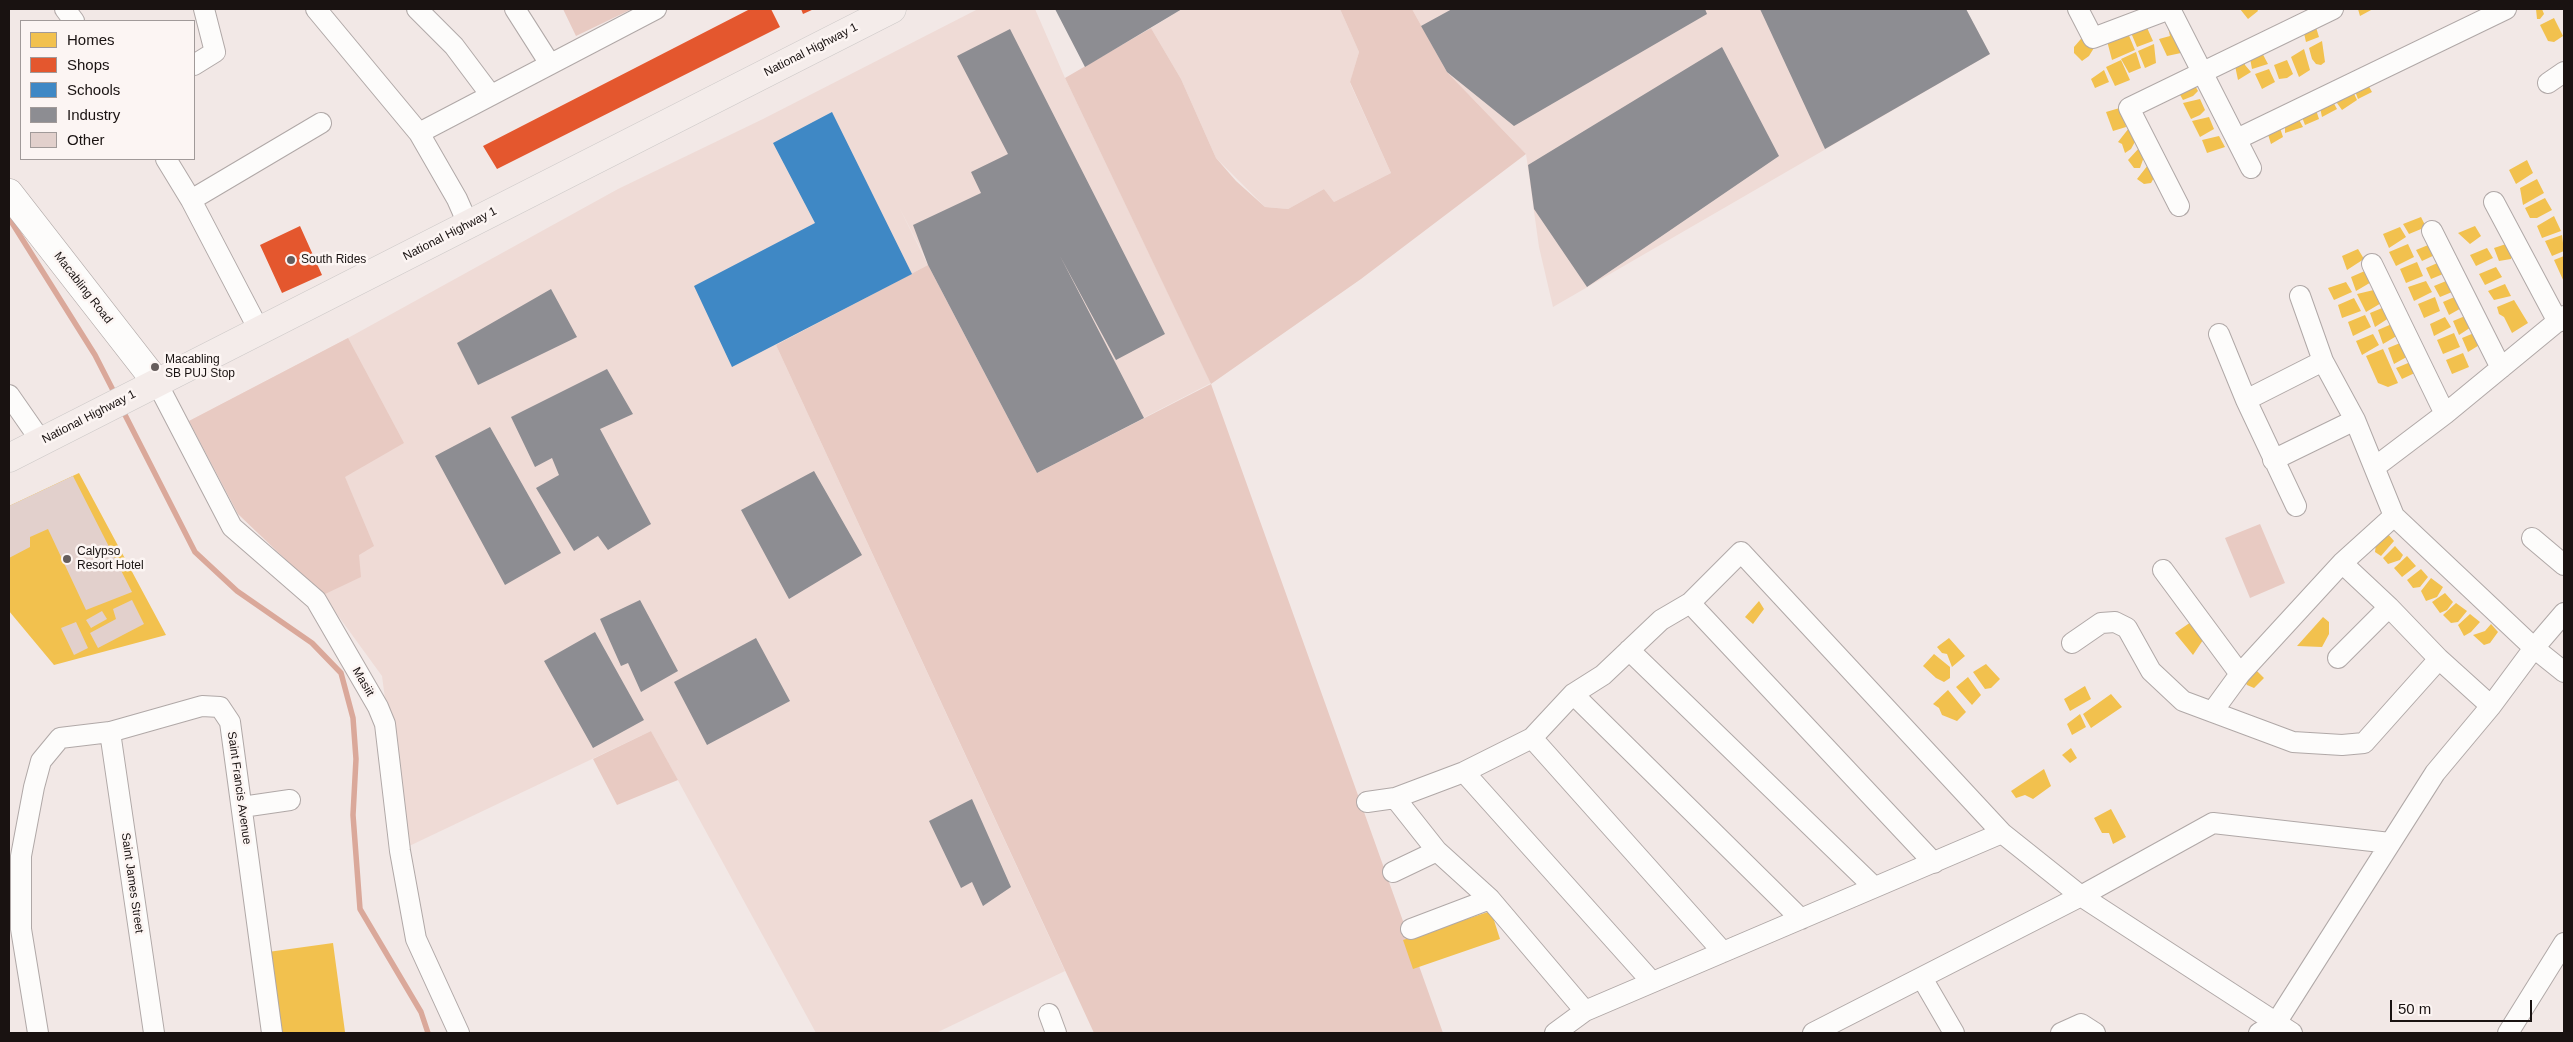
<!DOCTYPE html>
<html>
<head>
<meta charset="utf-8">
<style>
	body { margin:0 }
	#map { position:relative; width:2573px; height:1042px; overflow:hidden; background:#f2e8e6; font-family:Helvetica,sans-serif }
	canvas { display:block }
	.frame { position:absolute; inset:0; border:10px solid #191211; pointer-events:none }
	.legend { position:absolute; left:20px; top:20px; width:175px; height:140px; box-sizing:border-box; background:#fcf5f3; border:1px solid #a19a99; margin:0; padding:6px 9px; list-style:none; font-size:15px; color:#191211 }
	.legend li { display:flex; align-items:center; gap:10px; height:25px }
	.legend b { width:25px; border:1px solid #a19a99 }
	.scale { position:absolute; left:2390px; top:1000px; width:142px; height:22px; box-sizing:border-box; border:2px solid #191211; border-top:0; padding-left:6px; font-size:15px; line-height:18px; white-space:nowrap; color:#191211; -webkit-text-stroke:4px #fcf5f3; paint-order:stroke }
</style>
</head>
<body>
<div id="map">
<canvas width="2573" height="1042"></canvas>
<div class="frame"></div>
<ul class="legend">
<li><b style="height:14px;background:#f2c14e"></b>Homes</li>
<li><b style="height:14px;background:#e4572e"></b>Shops</li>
<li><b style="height:14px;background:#3f88c5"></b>Schools</li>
<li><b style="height:14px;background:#8d8d92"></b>Industry</li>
<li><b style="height:14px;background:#e2d0cc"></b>Other</li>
</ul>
<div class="scale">50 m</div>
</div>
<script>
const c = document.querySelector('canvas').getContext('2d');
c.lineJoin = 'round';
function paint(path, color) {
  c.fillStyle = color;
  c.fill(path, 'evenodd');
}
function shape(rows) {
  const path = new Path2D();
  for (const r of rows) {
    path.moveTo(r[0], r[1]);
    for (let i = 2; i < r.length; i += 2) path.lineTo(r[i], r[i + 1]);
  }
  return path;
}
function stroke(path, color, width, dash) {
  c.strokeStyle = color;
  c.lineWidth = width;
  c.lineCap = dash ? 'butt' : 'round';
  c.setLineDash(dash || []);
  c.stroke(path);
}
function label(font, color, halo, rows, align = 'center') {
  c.font = font + ' Helvetica,sans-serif';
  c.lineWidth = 5;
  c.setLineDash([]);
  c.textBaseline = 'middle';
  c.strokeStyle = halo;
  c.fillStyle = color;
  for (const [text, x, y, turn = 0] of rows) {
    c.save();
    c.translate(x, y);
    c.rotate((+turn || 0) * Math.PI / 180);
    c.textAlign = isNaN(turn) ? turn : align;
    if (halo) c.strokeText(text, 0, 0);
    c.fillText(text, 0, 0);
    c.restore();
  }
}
paint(shape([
	[978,9,1035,9,1065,78,1211,383,1037,473,899,207,928,265,776,345,1065,971,936,1033,816,1033,651,731,405,848,382,676,323,595,238,514,189,421,348,338,618,189,763,119],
	[1182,9,1340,9,1359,52,1350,83,1391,173,1334,202,1324,189,1288,209,1265,207,1216,158,1181,79,1151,28],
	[1412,9,1966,9,1990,54,1553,307,1539,247,1526,154,1447,72]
]), '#efdbd6');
paint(shape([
	[563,9,632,9,576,36],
	[1340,9,1412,9,1447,72,1526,154,1361,279,1211,384,1443,1033,1094,1033,776,345,928,265,1037,473,1211,384,1065,78,1151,28,1181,79,1216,158,1236,181,1265,207,1288,209,1324,189,1334,202,1391,173,1350,82,1359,52],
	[348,338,404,443,345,477,374,546,359,555,361,577,323,595,238,514,189,421],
	[2260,524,2285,583,2250,598,2225,538],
	[651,731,678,780,617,805,593,759]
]), '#e8cac2');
paint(shape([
	[2240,9,2257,9,2258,11,2248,19],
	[2358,9,2373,9,2360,16],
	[2536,9,2542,9,2544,14,2540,19,2537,19],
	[2554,18,2563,36,2554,42,2548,41,2540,25],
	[2144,21,2153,41,2137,47,2129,28],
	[2314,21,2319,37,2306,42,2303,29],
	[2167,23,2184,48,2181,53,2167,56,2159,39,2170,36],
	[2125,26,2135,50,2112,60,2106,37],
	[2086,33,2097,43,2089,56,2082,61,2074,53,2074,47],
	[2322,41,2325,62,2321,65,2316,64,2312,59,2309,48],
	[2154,44,2156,63,2145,68,2138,51],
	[2260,49,2268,64,2252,69,2249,53],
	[2304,49,2310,70,2299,77,2291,57],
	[2136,52,2141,68,2129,73,2121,59],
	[2244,58,2245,65,2251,72,2238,80,2234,61],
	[2121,60,2130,80,2115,86,2106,67],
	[2287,60,2293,74,2287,78,2279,79,2274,65],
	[2269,69,2275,82,2262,89,2255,74],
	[2104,70,2109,82,2095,88,2091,79],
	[2192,80,2198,91,2193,96,2183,100,2175,86],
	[2366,81,2372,92,2358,99,2353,86],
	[2351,87,2357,100,2342,110,2332,96],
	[2331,98,2337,109,2322,117,2319,103],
	[2200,99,2205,110,2200,115,2191,119,2183,103],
	[2314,104,2319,119,2305,125,2300,112],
	[2123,107,2126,127,2113,131,2106,112],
	[2296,114,2303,127,2285,133,2285,119],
	[2209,117,2214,129,2200,137,2192,121],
	[2278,122,2283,137,2271,144,2266,128],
	[2129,128,2137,138,2131,149,2125,153,2122,144,2118,142],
	[2219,136,2225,147,2207,153,2202,140],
	[2140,147,2145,154,2140,168,2134,168,2128,160],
	[2527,160,2533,173,2516,184,2509,170],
	[2148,165,2156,174,2151,183,2144,184,2137,179],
	[2537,179,2544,193,2523,205,2520,188],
	[2545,198,2552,210,2537,218,2530,218,2525,208],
	[2554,216,2561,231,2542,238,2537,226],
	[2421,217,2426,227,2409,234,2403,224],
	[2475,226,2481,236,2470,244,2458,233],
	[2400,227,2406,237,2389,248,2383,234],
	[2562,235,2564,251,2552,256,2545,241],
	[2512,242,2511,259,2499,261,2494,248],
	[2433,243,2439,253,2422,261,2416,250],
	[2408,244,2414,257,2396,266,2389,252],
	[2487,248,2493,258,2476,266,2470,255],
	[2358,249,2364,259,2347,270,2342,256],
	[2564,256,2564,282,2554,260],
	[2442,261,2448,272,2431,279,2426,268],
	[2417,262,2423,276,2406,283,2400,269],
	[2496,267,2502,277,2485,285,2479,274],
	[2367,270,2373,281,2356,291,2351,277],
	[2451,279,2457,290,2440,297,2434,286],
	[2426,281,2432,292,2414,301,2408,287],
	[2346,282,2352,292,2334,300,2328,288],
	[2505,284,2511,296,2494,300,2488,291],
	[2378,289,2383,302,2366,312,2357,294],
	[2459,295,2465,306,2449,315,2443,302],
	[2435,297,2440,311,2424,318,2418,304],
	[2354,298,2361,311,2342,318,2338,305],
	[2514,300,2528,323,2512,333,2504,317,2499,314,2497,307],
	[2387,306,2392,316,2375,327,2370,313],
	[2470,314,2476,324,2459,335,2453,321],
	[2365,315,2371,327,2353,336,2348,322],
	[2445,317,2451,327,2434,336,2430,324],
	[2394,323,2400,334,2383,344,2378,330],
	[2479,331,2481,344,2468,352,2462,338],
	[2454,333,2460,347,2443,354,2437,340],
	[2373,334,2379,345,2362,355,2356,341],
	[2405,341,2412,354,2394,364,2388,348],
	[2383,349,2398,383,2388,387,2378,383,2366,356],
	[2463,353,2469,367,2452,374,2446,360],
	[2413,361,2419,371,2402,379,2396,368],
	[79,473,166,635,54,665,9,611,9,506],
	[2387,533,2394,541,2381,556,2375,552,2376,543],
	[2395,546,2403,555,2400,560,2388,564,2383,558],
	[2407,556,2416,566,2402,577,2394,568],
	[2421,569,2428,577,2420,587,2413,588,2407,580],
	[2431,578,2443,587,2437,597,2426,601,2421,591],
	[2445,593,2453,602,2447,610,2440,613,2432,602],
	[1759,601,1764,609,1753,624,1745,617],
	[2456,603,2467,611,2458,622,2451,623,2443,615],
	[2470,614,2480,622,2471,632,2464,636,2458,625],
	[2323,617,2329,622,2329,634,2322,647,2297,646],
	[2191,622,2203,640,2193,655,2175,633],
	[2491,624,2498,632,2490,643,2484,645,2473,635,2485,631],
	[1949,638,1965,656,1952,667,1947,654,1942,653,1937,647],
	[1934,654,1950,667,1950,678,1944,682,1936,678,1923,666],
	[1986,664,2000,679,1991,688,1985,689,1973,672],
	[2252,666,2264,678,2254,688,2247,685,2242,677],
	[1968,677,1981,695,1972,705,1956,687],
	[2085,686,2091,699,2070,711,2064,699],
	[1948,690,1966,712,1957,721,1942,715,1939,708,1933,704],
	[2111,694,2122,707,2091,728,2083,714],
	[2080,714,2086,727,2072,735,2067,724],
	[2071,748,2077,758,2070,763,2062,755],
	[2044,769,2051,786,2033,799,2025,795,2016,798,2011,791],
	[2111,809,2126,837,2113,844,2109,833,2102,833,2094,818],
	[1491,911,1500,939,1413,969,1403,940],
	[333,943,345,1032,279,1033,268,952]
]), '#f2c14e');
paint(shape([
	[750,9,771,9,780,27,497,169,483,146],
	[801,9,814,9,803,14],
	[300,226,322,275,282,293,260,245]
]), '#e4572e');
paint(shape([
	[832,112,912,274,732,367,694,286,815,223,773,143]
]), '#3f88c5');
paint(shape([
	[1055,9,1182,9,1085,67],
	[1452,9,1705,9,1707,14,1514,126,1447,72,1421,26],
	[1760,9,1966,9,1990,54,1825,149],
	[1010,29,1165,334,1116,360,1060,256,1144,418,1037,473,928,265,913,225,981,193,971,172,1008,154,957,56],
	[1722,47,1779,156,1587,287,1534,209,1528,165],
	[551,289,577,337,478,385,457,343],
	[607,369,633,414,600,429,651,524,608,550,598,536,574,551,536,488,559,475,552,458,535,467,511,417],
	[490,427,561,553,505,585,435,456],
	[814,471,862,555,789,599,741,510],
	[640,600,678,671,641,692,628,663,621,666,600,619],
	[595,632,644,720,593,748,544,661],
	[756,638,790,701,707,745,674,682],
	[972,799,1011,887,983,906,972,882,961,888,929,821]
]), '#8d8d92');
stroke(shape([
	[9,218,95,355,116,396],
	[122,409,195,552,237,591,312,643,341,673,353,718,356,759,353,815,360,909,421,1012,428,1033]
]), '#daa89a', 5.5);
paint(shape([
	[73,476,132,592,86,610,48,529,30,537,30,547,9,558,9,506],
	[132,600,144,624,98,648,90,633,116,619,113,609],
	[102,611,107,619,91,628,86,620],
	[76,622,88,648,74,655,61,628]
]), '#e2d0cc');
const street = shape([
	[65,9,74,21],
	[316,9,419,133,457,199,468,224],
	[417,9,454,46,490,94],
	[515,9,550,64],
	[2078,9,2093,38,2170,9],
	[2170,9,2251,168],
	[194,65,215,52,204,9],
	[2548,83,2564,72],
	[419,133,656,9],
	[2237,139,2506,9],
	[166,159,191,200,259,330],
	[191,200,321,123],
	[2494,202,2558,322],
	[2179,206,2129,108,2333,9],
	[2432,231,2501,368],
	[2372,264,2445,414],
	[2300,296,2323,361,2355,420,2394,516],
	[2219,334,2246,400,2296,506],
	[157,383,232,527,316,600,378,707,385,724,400,851,416,939,459,1033],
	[9,395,41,441],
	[2246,400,2323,361],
	[2273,460,2355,420],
	[2375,467,2445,414,2564,316],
	[2532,538,2564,565],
	[2342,563,2389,607,2439,659,2491,706],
	[2163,570,2240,674],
	[1690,603,1934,863],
	[2072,643,2101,623,2115,622,2127,628,2151,671,2183,701,2293,742,2342,745,2364,743,2439,659],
	[1629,650,1874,887],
	[2338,658,2389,607],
	[1573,694,1801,919],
	[2213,711,2240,674,2342,563,2394,516,2534,648,2564,672],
	[110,732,154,1033],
	[1532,738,1723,952],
	[1464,772,1652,982],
	[1367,802,1395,798],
	[242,807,290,800],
	[1393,872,1437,851],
	[1411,929,1490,899],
	[1922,978,1954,1033],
	[1585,1011,1490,899,1437,851,1395,798,1464,772,1532,738,1573,694,1603,675,1661,620,1690,603,1741,552,2002,833,2081,896,2292,1033],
	[1049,1014,1056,1033],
	[38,1033,21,929,21,856,34,787,41,761,60,738,110,732,202,706,220,707,230,722,272,1033],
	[1555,1033,1585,1011,2002,833],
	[1813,1033,2081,896,2213,823,2390,843],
	[2061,1033,2081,1024,2095,1033],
	[2259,1033,2276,1023,2435,773,2491,706,2534,648,2564,613],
	[2508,1033,2564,943]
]);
const secondary = shape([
	[9,193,157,383]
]);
const highway = shape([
	[9,458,892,9]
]);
stroke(street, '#b0a8a7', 22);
stroke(secondary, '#b0a8a7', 29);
stroke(highway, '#ccc8c7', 29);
stroke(street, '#fdfcfb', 20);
stroke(secondary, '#fdfcfb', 28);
stroke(highway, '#f4ecea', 28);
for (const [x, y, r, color] of [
	[291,260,5,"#655d5c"],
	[155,367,5,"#655d5c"],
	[67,559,5,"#655d5c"]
]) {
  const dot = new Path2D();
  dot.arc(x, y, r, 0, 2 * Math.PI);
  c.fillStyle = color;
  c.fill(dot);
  stroke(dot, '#fcf5f3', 2);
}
label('12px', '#191211', '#fcf5f3', [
	["National Highway 1",811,50,-27],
	["National Highway 1",450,234,-27],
	["Macabling Road",83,288,52],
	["National Highway 1",89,417,-27],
	["Masiit",363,682,60],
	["Saint Francis Avenue",239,788,82],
	["Saint James Street",132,883,82]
]);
label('12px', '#191211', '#fcf5f3', [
	["South Rides",301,260],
	["Macabling",165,360],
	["SB PUJ Stop",165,374],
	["Calypso",77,552],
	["Resort Hotel",77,566]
], 'left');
</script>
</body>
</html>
